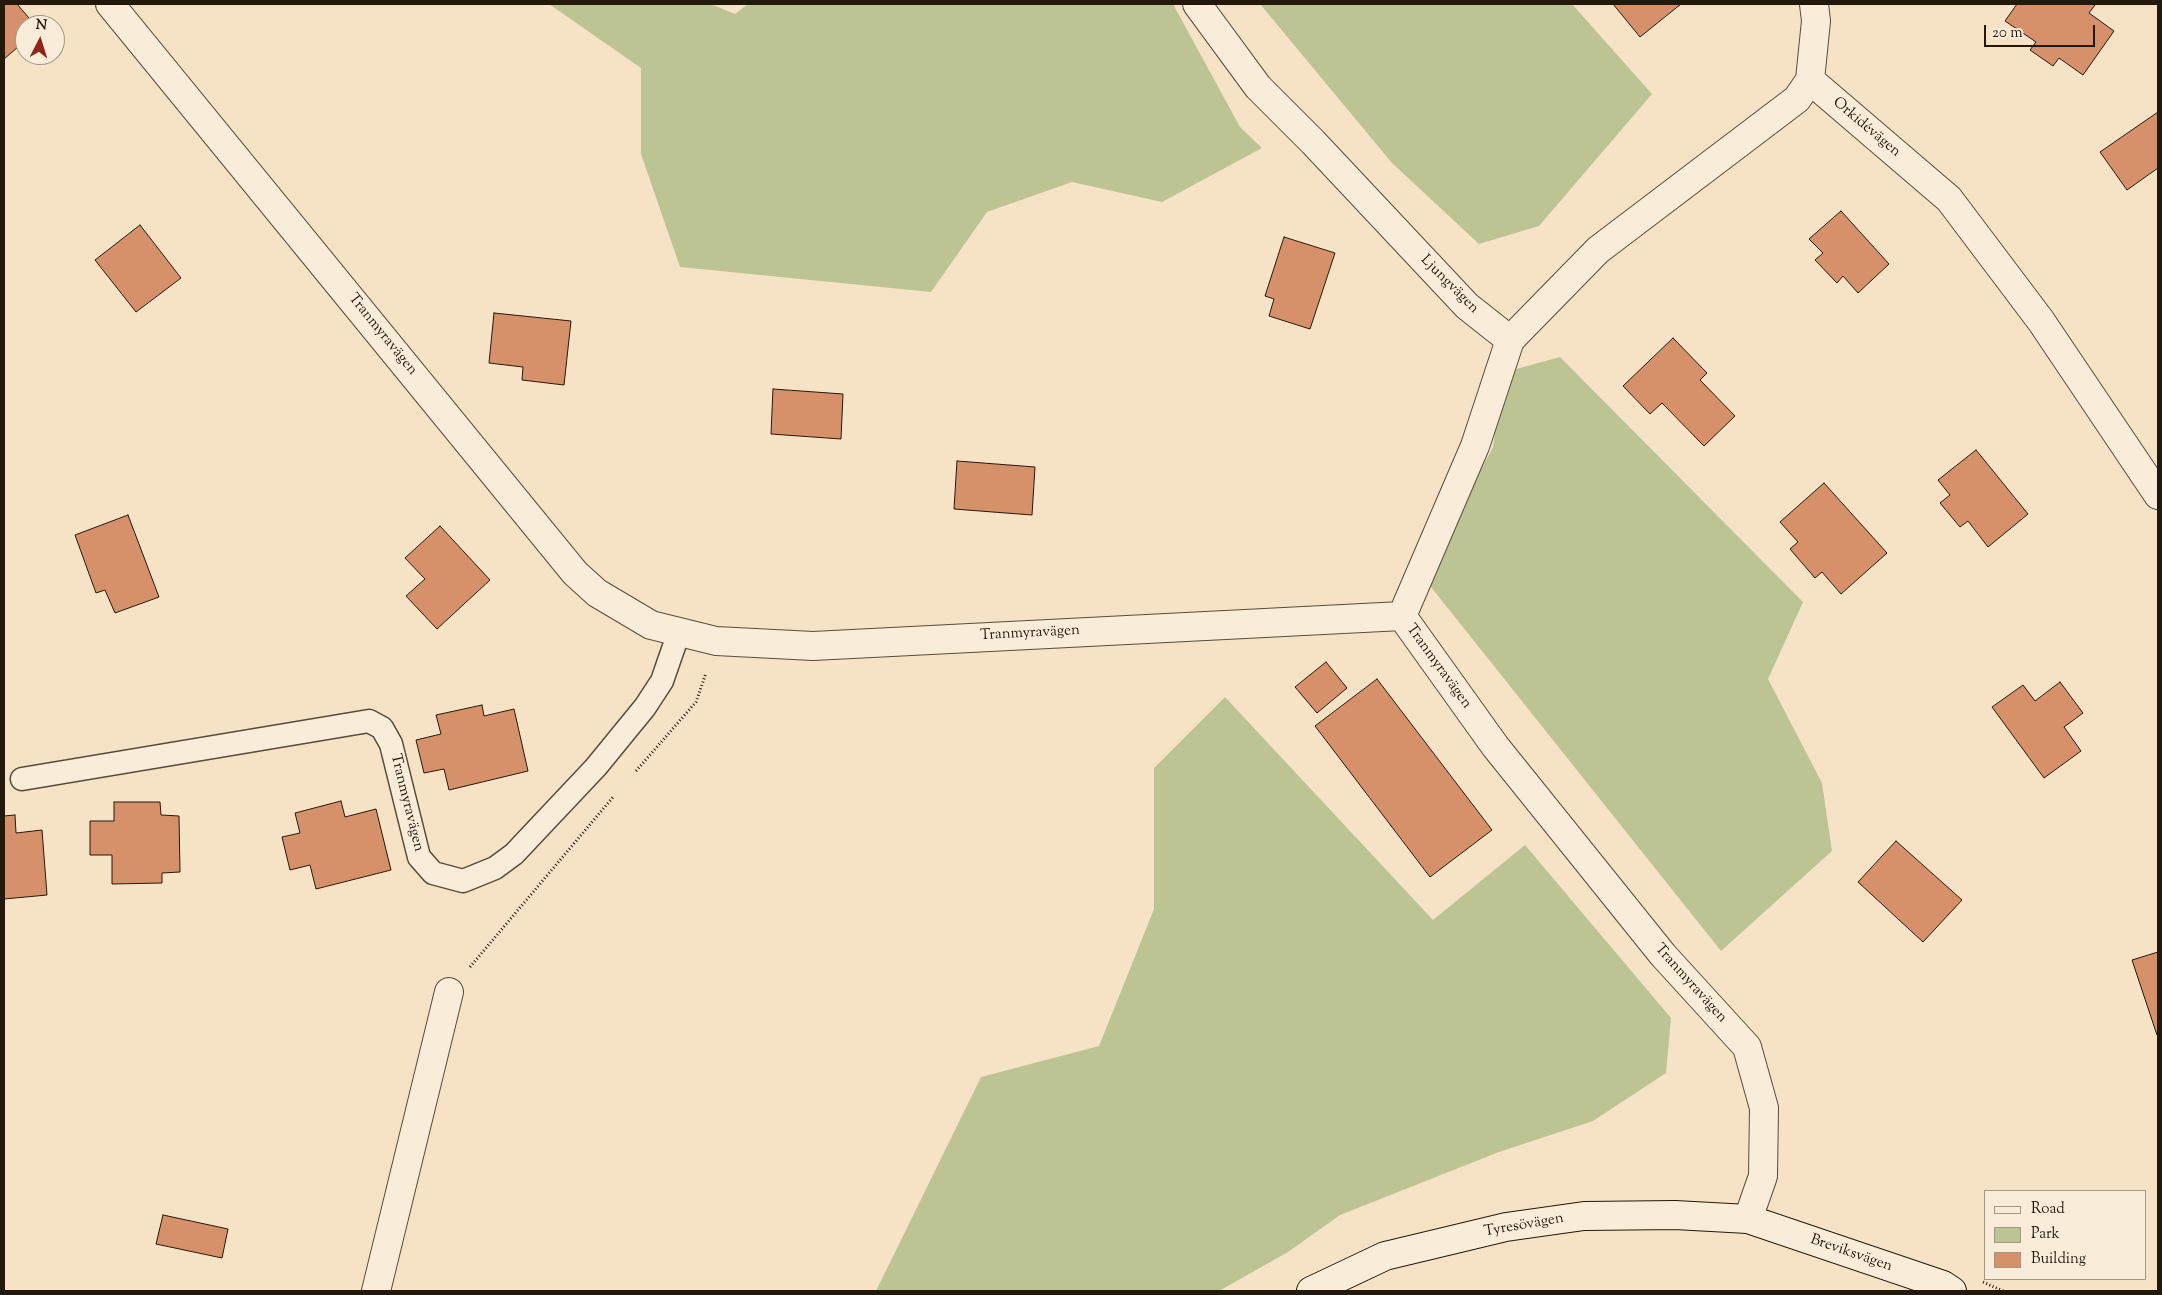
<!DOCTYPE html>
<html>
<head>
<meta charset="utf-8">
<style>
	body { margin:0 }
	#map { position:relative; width:2162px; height:1295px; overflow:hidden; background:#f6e3c6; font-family:"Sorts Mill Goudy",serif }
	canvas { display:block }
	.frame { position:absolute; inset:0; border:5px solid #22190c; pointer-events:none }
	.legend { position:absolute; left:1984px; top:1190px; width:162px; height:90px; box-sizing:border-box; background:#f9edda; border:1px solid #a39888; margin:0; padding:6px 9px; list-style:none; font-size:15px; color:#22190c }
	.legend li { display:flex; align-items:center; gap:10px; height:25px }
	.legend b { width:25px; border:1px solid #a39888 }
	.north { position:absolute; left:15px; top:15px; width:50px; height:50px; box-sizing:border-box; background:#f9edda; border:1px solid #a39888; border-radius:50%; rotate:5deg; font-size:14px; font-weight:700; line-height:20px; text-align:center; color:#22190c }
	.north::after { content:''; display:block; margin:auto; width:18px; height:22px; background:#8f2418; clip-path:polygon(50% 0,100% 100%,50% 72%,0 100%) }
	.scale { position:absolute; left:1984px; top:25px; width:111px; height:22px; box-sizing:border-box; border:2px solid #22190c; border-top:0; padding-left:6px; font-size:15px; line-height:18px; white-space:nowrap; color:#22190c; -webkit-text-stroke:4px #f9edda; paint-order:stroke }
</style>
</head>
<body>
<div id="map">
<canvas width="2162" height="1295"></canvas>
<div class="frame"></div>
<ul class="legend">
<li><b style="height:6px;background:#f9edda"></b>Road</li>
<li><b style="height:14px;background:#bdc494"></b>Park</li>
<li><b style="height:14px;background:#d6916a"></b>Building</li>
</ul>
<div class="north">N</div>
<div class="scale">20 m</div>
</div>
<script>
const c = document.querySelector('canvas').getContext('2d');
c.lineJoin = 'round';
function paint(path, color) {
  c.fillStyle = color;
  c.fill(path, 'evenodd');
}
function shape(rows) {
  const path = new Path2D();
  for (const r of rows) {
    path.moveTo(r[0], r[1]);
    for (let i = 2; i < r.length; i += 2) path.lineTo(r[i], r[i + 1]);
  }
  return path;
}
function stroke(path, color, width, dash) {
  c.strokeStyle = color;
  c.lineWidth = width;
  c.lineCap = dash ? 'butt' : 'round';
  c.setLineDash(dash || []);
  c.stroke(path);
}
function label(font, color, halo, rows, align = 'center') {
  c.font = font + ' "Sorts Mill Goudy",serif';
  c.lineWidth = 4.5;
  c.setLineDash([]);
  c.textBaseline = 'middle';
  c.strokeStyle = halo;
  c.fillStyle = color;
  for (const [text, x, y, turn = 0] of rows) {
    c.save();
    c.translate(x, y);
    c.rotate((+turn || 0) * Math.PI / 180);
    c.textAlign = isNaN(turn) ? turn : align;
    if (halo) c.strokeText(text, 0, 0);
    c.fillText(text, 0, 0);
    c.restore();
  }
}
paint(shape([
	[549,4,711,4,735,14,748,4,1173,4,1240,127,1262,148,1162,202,1072,182,987,212,931,292,680,267,641,154,641,68],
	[1260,4,1572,4,1652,94,1539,226,1479,244,1392,163],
	[1560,357,1803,602,1768,679,1822,783,1832,851,1721,951,1423,577,1493,447,1502,373],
	[1225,697,1433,920,1525,845,1671,1018,1666,1073,1593,1121,1499,1152,1340,1215,1288,1252,1219,1291,876,1291,981,1077,1099,1046,1154,909,1154,768]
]), '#bdc494');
const building = shape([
	[4,4,17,4,35,25,25,25,25,41,4,59,4,4],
	[1613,4,1681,4,1640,37,1613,4],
	[2017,4,2092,4,2095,5,2089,13,2114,31,2083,75,2059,58,2053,66,2030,50,2036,42,2005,21,2017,4],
	[2158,112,2158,168,2127,190,2100,152,2158,112],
	[1841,211,1889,264,1858,293,1843,276,1837,283,1815,260,1823,253,1809,239,1841,211],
	[140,225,181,278,136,312,95,260,140,225],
	[1284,237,1335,253,1310,329,1269,316,1274,299,1265,296,1284,237],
	[494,313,571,321,564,385,522,380,523,367,489,363,494,313],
	[1673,338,1707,373,1700,380,1735,416,1704,446,1662,403,1650,414,1623,386,1673,338],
	[773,389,843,394,841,439,771,434,773,389],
	[1976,450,2028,514,1988,547,1968,521,1960,527,1940,503,1950,495,1938,480,1976,450],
	[957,461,1035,467,1032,515,954,509,957,461],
	[1824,483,1887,553,1841,594,1822,572,1815,578,1790,549,1798,542,1780,522,1824,483],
	[128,515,159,597,115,613,105,590,96,593,75,535,128,515],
	[440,526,490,580,437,629,406,596,425,579,405,558,440,526],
	[1326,662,1347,688,1317,713,1295,687,1326,662],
	[1377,679,1492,830,1430,877,1315,726,1377,679],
	[2060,682,2083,713,2064,727,2081,751,2044,778,1992,707,2023,685,2035,701,2060,682],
	[482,705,484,716,514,709,528,771,449,790,444,769,424,773,416,740,441,734,436,715,482,705],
	[341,801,345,817,376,809,391,870,316,889,310,865,290,870,282,837,300,833,295,813,341,801],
	[114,802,160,802,161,815,179,816,180,872,162,873,162,883,112,884,112,855,90,855,90,821,114,821,114,802],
	[15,815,16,833,42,830,47,895,4,899,4,816,15,815],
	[1896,841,1962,900,1923,942,1858,882,1896,841],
	[2158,952,2158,1035,2157,1035,2132,960,2158,952],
	[163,1215,228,1229,222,1258,156,1244,163,1215]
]);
paint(building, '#d6916a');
stroke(building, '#22190c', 1);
const lane = shape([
	[22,779,369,721,382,728,391,744,419,857,433,873,463,881,495,868,514,854,596,767,645,707,662,681,679,632]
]);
const street = shape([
	[110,4,575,573,597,593,651,625,716,641,813,646,1402,616,1495,746,1663,955,1747,1047,1764,1108,1763,1176,1748,1219],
	[1197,4,1258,87,1313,142,1467,306,1510,340,1475,446,1402,616],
	[1810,80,1949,199,2041,321,2158,495],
	[1510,340,1598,250,1797,99,1810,80,1816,21,1814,4],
	[376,1291,449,992]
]);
const secondary = shape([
	[1311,1291,1385,1256,1506,1227,1584,1216,1675,1215,1748,1219,1943,1285,1952,1291]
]);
stroke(lane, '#574c3a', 25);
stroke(street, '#574c3a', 30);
stroke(secondary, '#22190c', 30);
stroke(shape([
	[636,771,696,702,706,673],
	[470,967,614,796],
	[1983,1282,2003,1291]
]), '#22190c', 3, [1, 2.5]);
stroke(lane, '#f9edda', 22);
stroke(street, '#f9edda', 28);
stroke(secondary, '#f9edda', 28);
label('15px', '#22190c', '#f9edda', [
	["Orkidévägen",1866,128,40],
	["Ljungvägen",1449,285,45],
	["Tranmyravägen",382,335,51],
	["Tranmyravägen",1030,634,-3],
	["Tranmyravägen",1438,667,54],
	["Tranmyravägen",406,803,76],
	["Tranmyravägen",1690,984,48],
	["Tyresövägen",1524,1226,-10],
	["Breviksvägen",1851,1254,19]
]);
</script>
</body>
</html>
